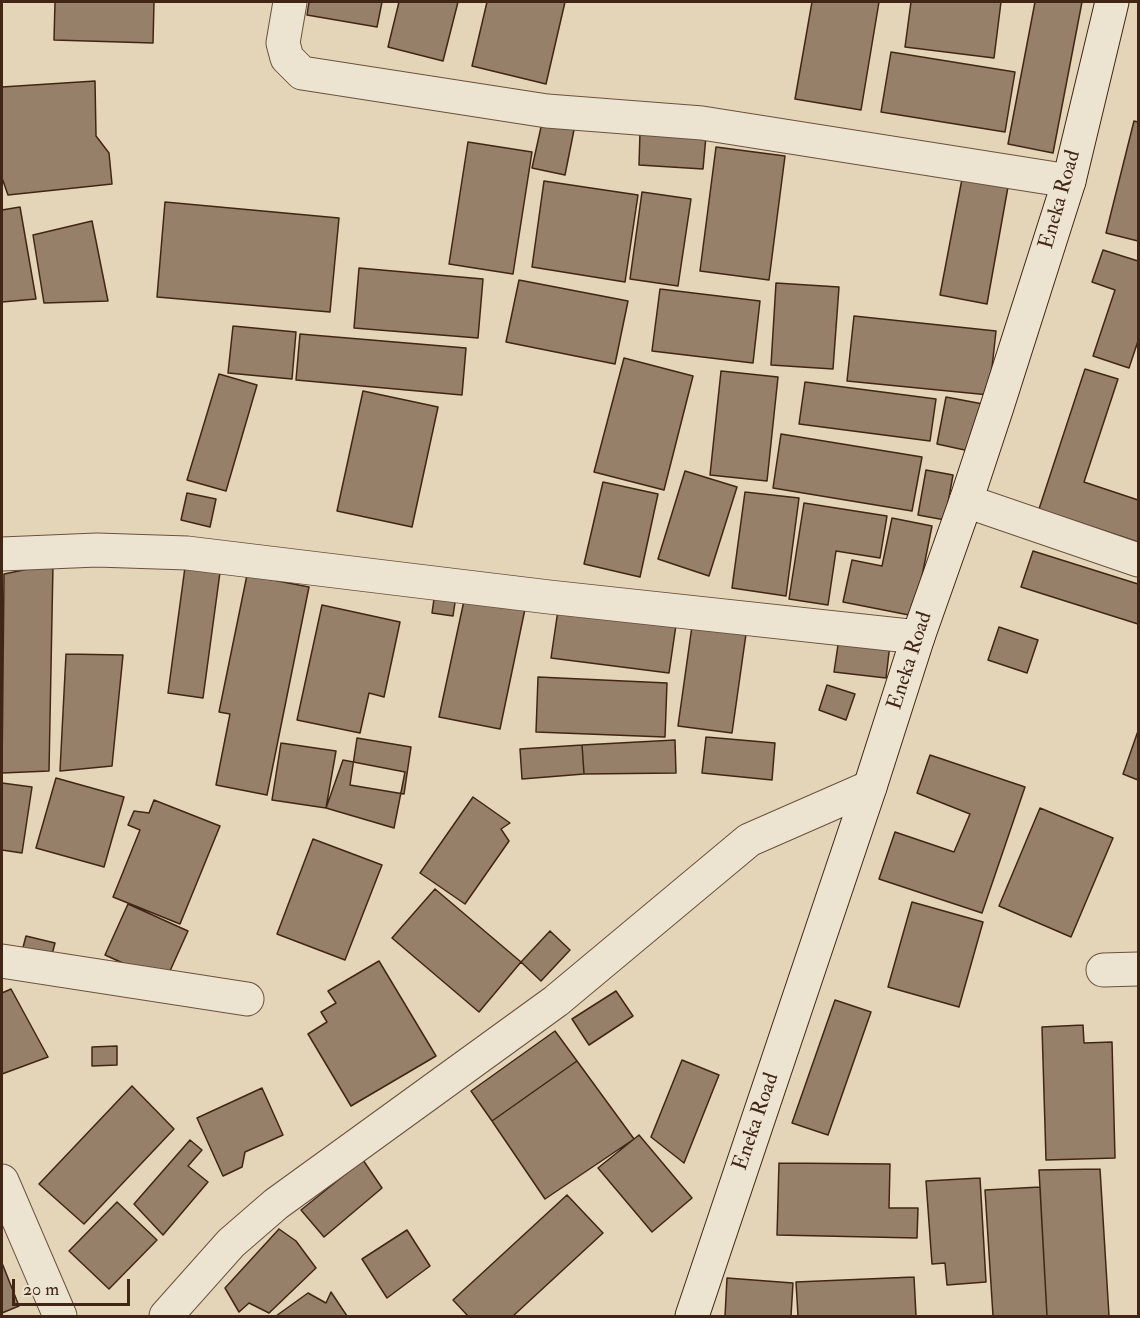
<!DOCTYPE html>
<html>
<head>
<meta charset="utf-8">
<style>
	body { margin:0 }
	#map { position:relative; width:1140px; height:1318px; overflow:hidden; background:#e4d4b8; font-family:"IM FELL Double Pica",serif }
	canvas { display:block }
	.frame { position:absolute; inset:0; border:3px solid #422615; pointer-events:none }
	.scale { position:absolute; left:12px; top:1279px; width:118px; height:27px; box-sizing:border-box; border:3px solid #422615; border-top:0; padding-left:8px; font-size:18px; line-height:21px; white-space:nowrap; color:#422615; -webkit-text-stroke:4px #ede3d1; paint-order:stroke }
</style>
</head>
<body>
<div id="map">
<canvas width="1140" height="1318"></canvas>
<div class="frame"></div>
<div class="scale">20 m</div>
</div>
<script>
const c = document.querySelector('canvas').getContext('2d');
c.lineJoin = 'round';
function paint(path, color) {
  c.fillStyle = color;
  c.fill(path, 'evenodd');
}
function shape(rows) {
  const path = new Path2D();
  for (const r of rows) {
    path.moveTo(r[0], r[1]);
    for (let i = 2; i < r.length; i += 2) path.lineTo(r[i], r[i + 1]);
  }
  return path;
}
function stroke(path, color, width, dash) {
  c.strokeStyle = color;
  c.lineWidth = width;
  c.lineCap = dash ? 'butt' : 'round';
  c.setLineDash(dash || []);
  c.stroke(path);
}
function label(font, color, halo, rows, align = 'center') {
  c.font = font + ' "IM FELL Double Pica",serif';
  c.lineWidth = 4.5;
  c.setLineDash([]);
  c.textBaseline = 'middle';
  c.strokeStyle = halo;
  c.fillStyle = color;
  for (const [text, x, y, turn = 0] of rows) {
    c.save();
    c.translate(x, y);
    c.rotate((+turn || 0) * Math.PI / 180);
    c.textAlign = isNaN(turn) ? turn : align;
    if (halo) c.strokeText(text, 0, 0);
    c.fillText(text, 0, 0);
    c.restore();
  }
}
const building = shape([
	[55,2,154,2,153,43,54,40,55,2],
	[309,2,382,2,377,27,307,15,309,2],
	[399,2,458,2,443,61,388,47,399,2],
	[487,2,565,2,546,84,472,66,487,2],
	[812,2,879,2,861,110,795,99,812,2],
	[911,2,1001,2,994,58,905,47,911,2],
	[1035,2,1082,2,1053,153,1008,144,1035,2],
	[891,52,1015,72,1005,132,881,112,891,52],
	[95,81,96,136,109,153,112,184,8,195,2,178,2,87,95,81],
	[543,118,575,125,565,175,532,168,543,118],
	[1134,121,1138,122,1138,241,1106,233,1134,121],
	[640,132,706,136,703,169,639,165,640,132],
	[468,142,532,152,513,274,449,264,468,142],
	[716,147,785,156,769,280,700,271,716,147],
	[962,179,1008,187,987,304,940,295,962,179],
	[544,181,638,195,625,282,532,267,544,181],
	[642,192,691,199,678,286,630,279,642,192],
	[165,202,339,218,330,312,157,297,165,202],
	[20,207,36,299,2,302,2,210,20,207],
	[92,221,108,301,44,303,33,235,92,221],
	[1103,250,1138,261,1138,341,1129,368,1093,356,1115,290,1092,282,1103,250],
	[359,268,483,279,478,338,354,328,359,268],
	[519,280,628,301,615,364,506,342,519,280],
	[776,283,839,287,833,369,771,365,776,283],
	[660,289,760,301,753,363,652,351,660,289],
	[854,316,996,331,989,395,847,381,854,316],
	[233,326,296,332,292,379,228,373,233,326],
	[300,334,466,348,462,395,296,380,300,334],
	[624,358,693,376,664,490,594,472,624,358],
	[1085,369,1118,379,1084,482,1138,500,1138,542,1039,509,1085,369],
	[721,371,778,377,767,481,710,475,721,371],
	[219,374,257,385,226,491,187,480,219,374],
	[805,382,936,399,930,441,799,424,805,382],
	[363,391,438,407,412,527,337,511,363,391],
	[946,397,983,404,974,452,937,444,946,397],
	[781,434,922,457,912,511,773,488,781,434],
	[926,470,953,475,945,520,918,515,926,470],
	[685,471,737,487,709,576,658,559,685,471],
	[603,482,658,494,640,577,584,564,603,482],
	[745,492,799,498,786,596,732,588,745,492],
	[187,493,216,499,210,527,181,520,187,493],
	[804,503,887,516,880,558,836,551,828,605,789,599,804,503],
	[892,518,932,526,914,616,843,602,852,560,882,566,892,518],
	[1033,551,1138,584,1138,624,1021,587,1033,551],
	[186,560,221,565,203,698,168,693,186,560],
	[53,564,49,771,2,773,4,574,53,564],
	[247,575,309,587,267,795,216,785,230,714,219,712,247,575],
	[435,592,456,596,453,616,432,613,435,592],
	[465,596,525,609,500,729,439,717,465,596],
	[322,605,400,622,384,697,369,693,360,733,297,720,322,605],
	[558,610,676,625,669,673,551,658,558,610],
	[692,626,746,634,732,733,678,726,692,626],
	[999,627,1038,640,1027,673,988,660,999,627],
	[839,638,890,644,886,678,834,672,839,638],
	[66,654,123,655,112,766,60,771,66,654],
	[538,677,667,683,665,737,536,732,538,677],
	[827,685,855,694,846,720,819,710,827,685],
	[1138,731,1138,780,1123,774,1138,731],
	[706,737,775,743,772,780,702,773,706,737],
	[357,738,411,747,404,794,350,785,357,738],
	[675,740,676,773,584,774,582,745,675,740],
	[281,743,336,751,326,808,272,800,281,743],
	[582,745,584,774,522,779,520,749,582,745],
	[930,755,1025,787,982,913,879,879,895,832,954,852,970,814,917,793,930,755],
	[343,760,405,772,394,828,326,808,343,760],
	[56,778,124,797,104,867,36,848,56,778],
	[2,783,32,787,22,853,2,850,2,783],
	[473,797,510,823,501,829,509,841,465,904,420,873,473,797],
	[154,800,220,826,180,924,113,897,140,830,128,825,134,811,149,813,154,800],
	[1040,808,1113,838,1071,937,999,906,1040,808],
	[313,839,382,865,345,960,277,934,313,839],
	[435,889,521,962,479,1012,392,938,435,889],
	[912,902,983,922,959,1007,888,987,912,902],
	[128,904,188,931,165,982,105,955,128,904],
	[550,931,570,950,541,981,521,962,550,931],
	[26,936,55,943,50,962,21,955,26,936],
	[379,961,436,1056,351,1106,308,1034,327,1022,321,1012,336,1003,328,991,379,961],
	[11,989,48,1057,2,1074,2,993,11,989],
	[616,991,633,1016,589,1045,572,1019,616,991],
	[835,1000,871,1012,828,1135,792,1123,835,1000],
	[1083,1025,1084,1043,1112,1042,1115,1158,1046,1160,1042,1027,1083,1025],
	[555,1031,577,1061,492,1121,471,1091,555,1031],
	[117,1046,117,1065,92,1066,92,1047,117,1046],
	[682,1060,719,1075,684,1163,651,1137,682,1060],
	[577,1061,634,1139,545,1199,492,1121,577,1061],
	[132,1086,174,1129,84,1224,39,1184,132,1086],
	[262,1088,283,1135,245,1152,242,1167,223,1176,197,1118,262,1088],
	[639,1135,692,1198,652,1232,598,1168,639,1135],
	[190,1140,202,1150,188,1166,208,1182,163,1235,134,1204,190,1140],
	[363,1160,382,1188,324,1237,301,1210,363,1160],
	[779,1163,890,1164,889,1208,918,1208,917,1238,777,1235,779,1163],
	[1100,1169,1109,1316,1047,1316,1039,1170,1100,1169],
	[980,1178,986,1282,947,1285,945,1263,932,1264,926,1181,980,1178],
	[1040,1187,1047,1316,993,1316,985,1190,1040,1187],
	[567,1195,603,1233,513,1316,468,1316,453,1300,567,1195],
	[117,1202,157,1240,109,1289,69,1251,117,1202],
	[279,1229,296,1241,316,1268,269,1313,249,1303,239,1312,225,1288,279,1229],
	[407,1230,430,1266,387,1298,362,1259,407,1230],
	[2,1263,19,1306,2,1313,2,1263],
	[914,1277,916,1316,798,1316,796,1282,914,1277],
	[727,1278,793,1283,791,1316,725,1316,727,1278],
	[331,1292,347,1316,276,1316,308,1293,326,1303,331,1292]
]);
paint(building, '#96806a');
stroke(building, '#422615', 1.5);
const minor = shape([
	[290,2,283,43,287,58,302,73,547,111,702,123,1069,181],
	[966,501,1138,560],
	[2,554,97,550,187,553,549,597,918,637],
	[2,961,247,999],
	[1103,970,1138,969],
	[2,1181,60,1316],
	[166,1316,231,1243,276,1204,556,1001,749,840,870,787]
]);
const secondary = shape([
	[692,1316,870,787,918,637,966,501,997,407,1069,181,1112,2]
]);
stroke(minor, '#6a523e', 35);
stroke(secondary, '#422615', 35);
stroke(minor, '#ede3d1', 33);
stroke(secondary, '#ede3d1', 33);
label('21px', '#422615', '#ede3d1', [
	["Eneka Road",1061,200,-74],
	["Eneka Road",911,661,-72],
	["Eneka Road",757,1122,-71]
]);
</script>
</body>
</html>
